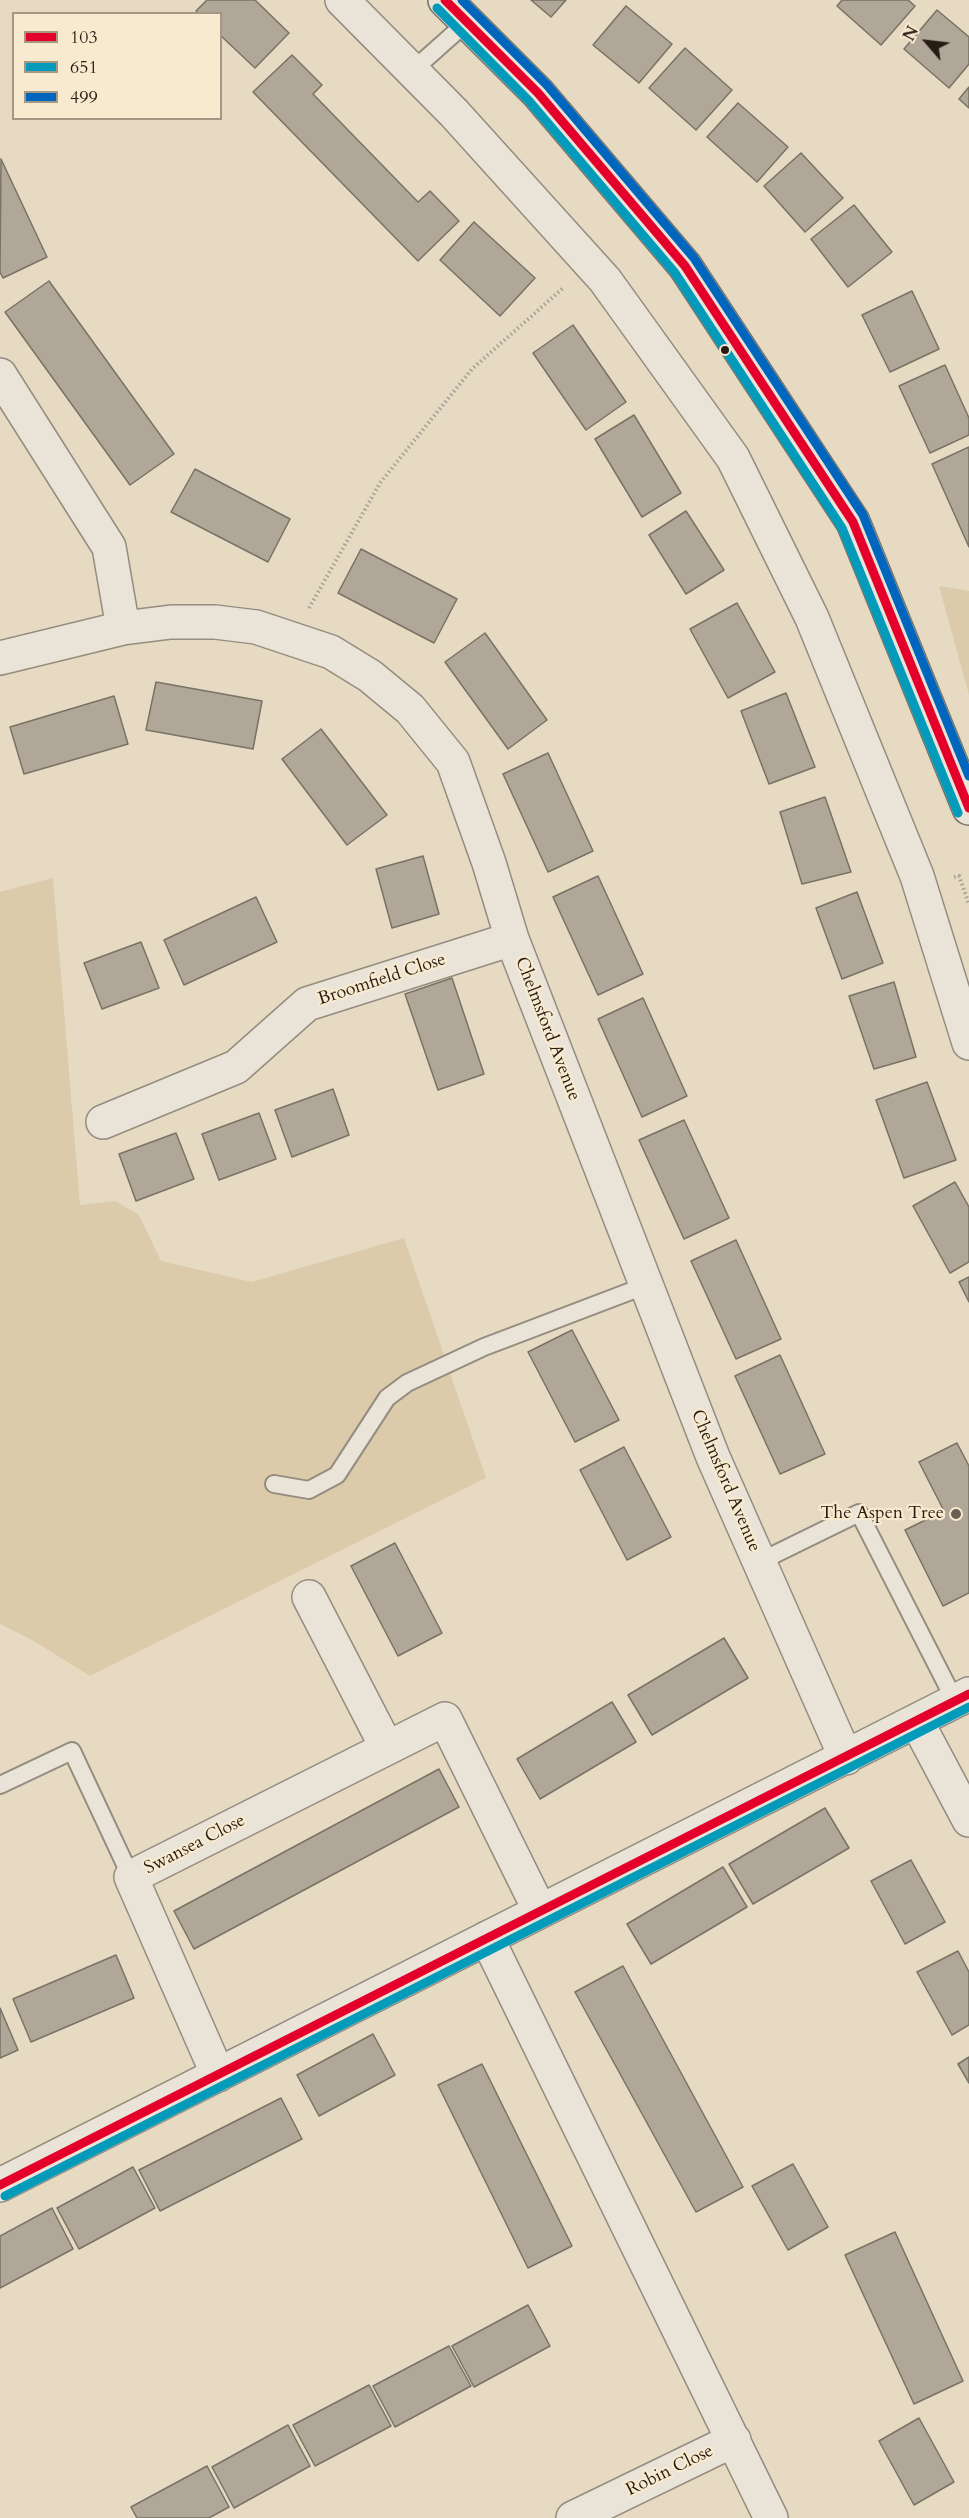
<!DOCTYPE html>
<html>
<head>
<meta charset="utf-8">
<style>
	body { margin:0 }
	#map { position:relative; width:969px; height:2518px; overflow:hidden; background:#e6dac2; font-family:Cardo,serif }
	canvas { display:block }
	.legend { position:absolute; left:12px; top:12px; width:210px; height:108px; box-sizing:border-box; background:#f8eace; border:2px solid #a49884; margin:0; padding:8px 10px; list-style:none; font-size:18px; color:#261c14 }
	.legend li { display:flex; align-items:center; gap:12px; height:30px }
	.legend b { width:30px; border:2px solid #a49884 }
	.north { position:absolute; left:897px; top:12px; width:60px; height:60px; -webkit-text-stroke:4px #f8eace; paint-order:stroke; rotate:298deg; font-size:16px; font-weight:700; line-height:24px; text-align:center; color:#261c14 }
	.north::after { content:''; display:block; margin:auto; width:21px; height:27px; background:#261c14; clip-path:polygon(50% 0,100% 100%,50% 72%,0 100%) }
</style>
</head>
<body>
<div id="map">
<canvas width="969" height="2518"></canvas>
<ul class="legend">
<li><b style="height:8px;background:#e4002b"></b>103</li>
<li><b style="height:8px;background:#049bbb"></b>651</li>
<li><b style="height:8px;background:#0065bd"></b>499</li>
</ul>
<div class="north">N</div>
</div>
<script>
const c = document.querySelector('canvas').getContext('2d');
c.lineJoin = 'round';
function paint(path, color) {
  c.fillStyle = color;
  c.fill(path, 'evenodd');
}
function shape(rows) {
  const path = new Path2D();
  for (const r of rows) {
    path.moveTo(r[0], r[1]);
    for (let i = 2; i < r.length; i += 2) path.lineTo(r[i], r[i + 1]);
  }
  return path;
}
function stroke(path, color, width, dash) {
  c.strokeStyle = color;
  c.lineWidth = width;
  c.lineCap = dash ? 'butt' : 'round';
  c.setLineDash(dash || []);
  c.stroke(path);
}
function label(font, color, halo, rows, align = 'center') {
  c.font = font + ' Cardo,serif';
  c.lineWidth = 4.5;
  c.setLineDash([]);
  c.textBaseline = 'middle';
  c.strokeStyle = halo;
  c.fillStyle = color;
  for (const [text, x, y, turn = 0] of rows) {
    c.save();
    c.translate(x, y);
    c.rotate((+turn || 0) * Math.PI / 180);
    c.textAlign = isNaN(turn) ? turn : align;
    if (halo) c.strokeText(text, 0, 0);
    c.fillText(text, 0, 0);
    c.restore();
  }
}
paint(shape([
	[939,586,969,591,969,695],
	[53,878,80,1205,115,1201,139,1215,161,1261,252,1282,404,1238,486,1478,90,1676,32,1640,0,1624,0,892]
]), '#dbcbab');
const building = shape([
	[207,0,255,0,289,33,255,68,220,35,220,14,199,14,196,11,207,0],
	[531,0,566,0,551,17,531,0],
	[842,0,908,0,915,6,881,45,837,6,842,0],
	[626,6,672,44,639,83,593,45,626,6],
	[937,10,969,37,969,64,949,88,904,49,937,10],
	[685,48,732,90,696,130,649,88,685,48],
	[292,55,322,85,313,94,418,202,430,191,459,221,418,261,253,92,292,55],
	[969,87,969,108,959,99,969,87],
	[738,103,788,147,757,182,707,137,738,103],
	[801,153,843,198,805,232,764,186,801,153],
	[1,159,47,257,3,278,0,272,1,159],
	[854,205,892,252,848,287,811,239,854,205],
	[474,222,535,278,500,316,440,260,474,222],
	[49,281,174,454,130,485,5,312,49,281],
	[912,291,939,349,890,372,862,315,912,291],
	[573,325,626,402,586,430,533,353,573,325],
	[945,365,969,418,969,435,930,453,899,386,945,365],
	[634,415,681,493,642,517,595,439,634,415],
	[969,447,969,547,932,464,969,447],
	[195,469,290,519,268,562,171,512,195,469],
	[686,511,724,570,686,594,649,535,686,511],
	[361,549,457,599,434,643,338,593,361,549],
	[737,603,775,672,728,698,690,629,737,603],
	[485,633,547,720,508,749,445,662,485,633],
	[156,682,262,701,253,749,146,730,156,682],
	[786,693,815,767,769,784,741,711,786,693],
	[114,696,128,744,24,774,10,727,114,696],
	[321,729,387,815,347,845,282,759,321,729],
	[548,753,593,851,548,872,503,774,548,753],
	[825,797,851,872,802,884,780,812,825,797],
	[423,856,439,914,392,928,376,869,423,856],
	[598,876,643,974,598,995,553,897,598,876],
	[857,892,883,963,842,979,816,908,857,892],
	[256,897,277,942,184,985,164,940,256,897],
	[141,942,159,988,102,1009,84,963,141,942],
	[452,978,484,1074,438,1090,405,994,452,978],
	[894,982,916,1057,874,1069,849,996,894,982],
	[643,998,687,1096,642,1117,598,1019,643,998],
	[927,1082,956,1160,904,1178,876,1100,927,1082],
	[333,1089,349,1135,292,1157,275,1110,333,1089],
	[259,1113,276,1159,219,1180,202,1134,259,1113],
	[684,1120,729,1218,684,1239,639,1140,684,1120],
	[176,1133,194,1179,136,1201,119,1154,176,1133],
	[955,1182,969,1207,969,1262,950,1273,913,1206,955,1182],
	[736,1240,781,1339,736,1359,691,1261,736,1240],
	[969,1277,969,1302,959,1282,969,1277],
	[572,1330,619,1420,575,1442,528,1352,572,1330],
	[780,1355,825,1454,780,1474,735,1376,780,1355],
	[957,1443,969,1466,969,1593,943,1606,905,1530,944,1511,919,1462,957,1443],
	[624,1447,671,1537,627,1560,580,1470,624,1447],
	[395,1543,442,1633,398,1656,351,1566,395,1543],
	[724,1638,748,1678,652,1735,628,1695,724,1638],
	[612,1702,636,1742,540,1799,517,1759,612,1702],
	[439,1769,459,1807,194,1949,174,1911,439,1769],
	[825,1808,849,1848,753,1904,729,1864,825,1808],
	[911,1860,945,1922,905,1944,871,1881,911,1860],
	[723,1867,747,1907,651,1964,627,1924,723,1867],
	[958,1951,969,1972,969,2025,952,2035,917,1972,958,1951],
	[116,1955,134,1998,31,2042,13,1999,116,1955],
	[623,1966,743,2187,696,2212,575,1992,623,1966],
	[0,2008,18,2050,0,2058,0,2008],
	[373,2034,395,2075,319,2116,297,2075,373,2034],
	[969,2057,969,2083,958,2064,969,2057],
	[482,2064,572,2246,528,2268,438,2085,482,2064],
	[281,2098,302,2139,160,2211,139,2170,281,2098],
	[793,2164,828,2227,788,2250,752,2186,793,2164],
	[133,2167,155,2208,79,2249,57,2208,133,2167],
	[52,2208,73,2249,0,2288,0,2236,52,2208],
	[895,2232,963,2381,914,2404,845,2255,895,2232],
	[528,2305,550,2346,474,2387,452,2346,528,2305],
	[449,2346,471,2386,395,2427,373,2386,449,2346],
	[369,2385,391,2426,315,2466,293,2425,369,2385],
	[919,2418,954,2482,914,2505,879,2441,919,2418],
	[288,2425,310,2466,234,2508,212,2467,288,2425],
	[207,2466,229,2507,209,2518,137,2518,131,2507,207,2466]
]);
paint(building, '#b0a798');
stroke(building, '#797266', 1.5);
const service = shape([
	[412,71,467,22],
	[274,1484,309,1490,337,1475,387,1398,407,1383,484,1347,647,1285],
	[759,1562,859,1513,955,1701],
	[0,1785,72,1751,131,1877]
]);
const minor = shape([
	[342,0,454,113,605,280,733,458,812,618,917,876,969,1043],
	[0,375,109,547,123,628],
	[0,658,123,628,171,622,215,622,256,627,331,652,370,676,410,709,453,762,489,863,512,939,713,1457,846,1758],
	[103,1122,236,1067,307,1004,512,939],
	[309,1597,387,1748],
	[917,1722,969,1820],
	[487,1938,771,2518],
	[218,2075,131,1877,445,1719,540,1911],
	[0,2185,969,1694],
	[573,2518,734,2440]
]);
const secondary = shape([
	[445,0,538,93,685,266,853,522,969,808]
]);
stroke(service, '#948c7e', 20);
stroke(minor, '#948c7e', 36);
stroke(secondary, '#797266', 36);
stroke(shape([
	[309,608,380,483,472,369,563,288],
	[954,877,959,876,969,904]
]), '#a59f96', 4, [1.5, 3]);
stroke(service, '#e9e3d8', 16);
stroke(minor, '#e9e3d8', 33);
stroke(secondary, '#e9e3d8', 33);
stroke(shape([
	[445,0,538,93,685,266,853,522,969,808],
	[0,2185,969,1694]
]), '#e4002b', 9);
stroke(shape([
	[437,8,529,101,675,273,842,528,958,813],
	[5,2196,969,1707]
]), '#049bbb', 9);
stroke(shape([
	[462,0,547,85,694,258,863,515,969,776]
]), '#0065bd', 9);
for (const [x, y, r, color] of [
	[725,350,5,"#261c14"],
	[956,1514,6,"#695e51"]
]) {
  const dot = new Path2D();
  dot.arc(x, y, r, 0, 2 * Math.PI);
  c.fillStyle = color;
  c.fill(dot);
  stroke(dot, '#f8eace', 2);
}
label('18px', '#261c14', '#f8eace', [
	["Broomfield Close",382,980,-18],
	["Chelmsford Avenue",547,1029,69],
	["Chelmsford Avenue",725,1481,67],
	["Swansea Close",195,1845,-27],
	["Robin Close",670,2471,-26]
]);
label('18px', '#261c14', '#f8eace', [
	["The Aspen Tree",944,1514]
], 'right');
</script>
</body>
</html>
